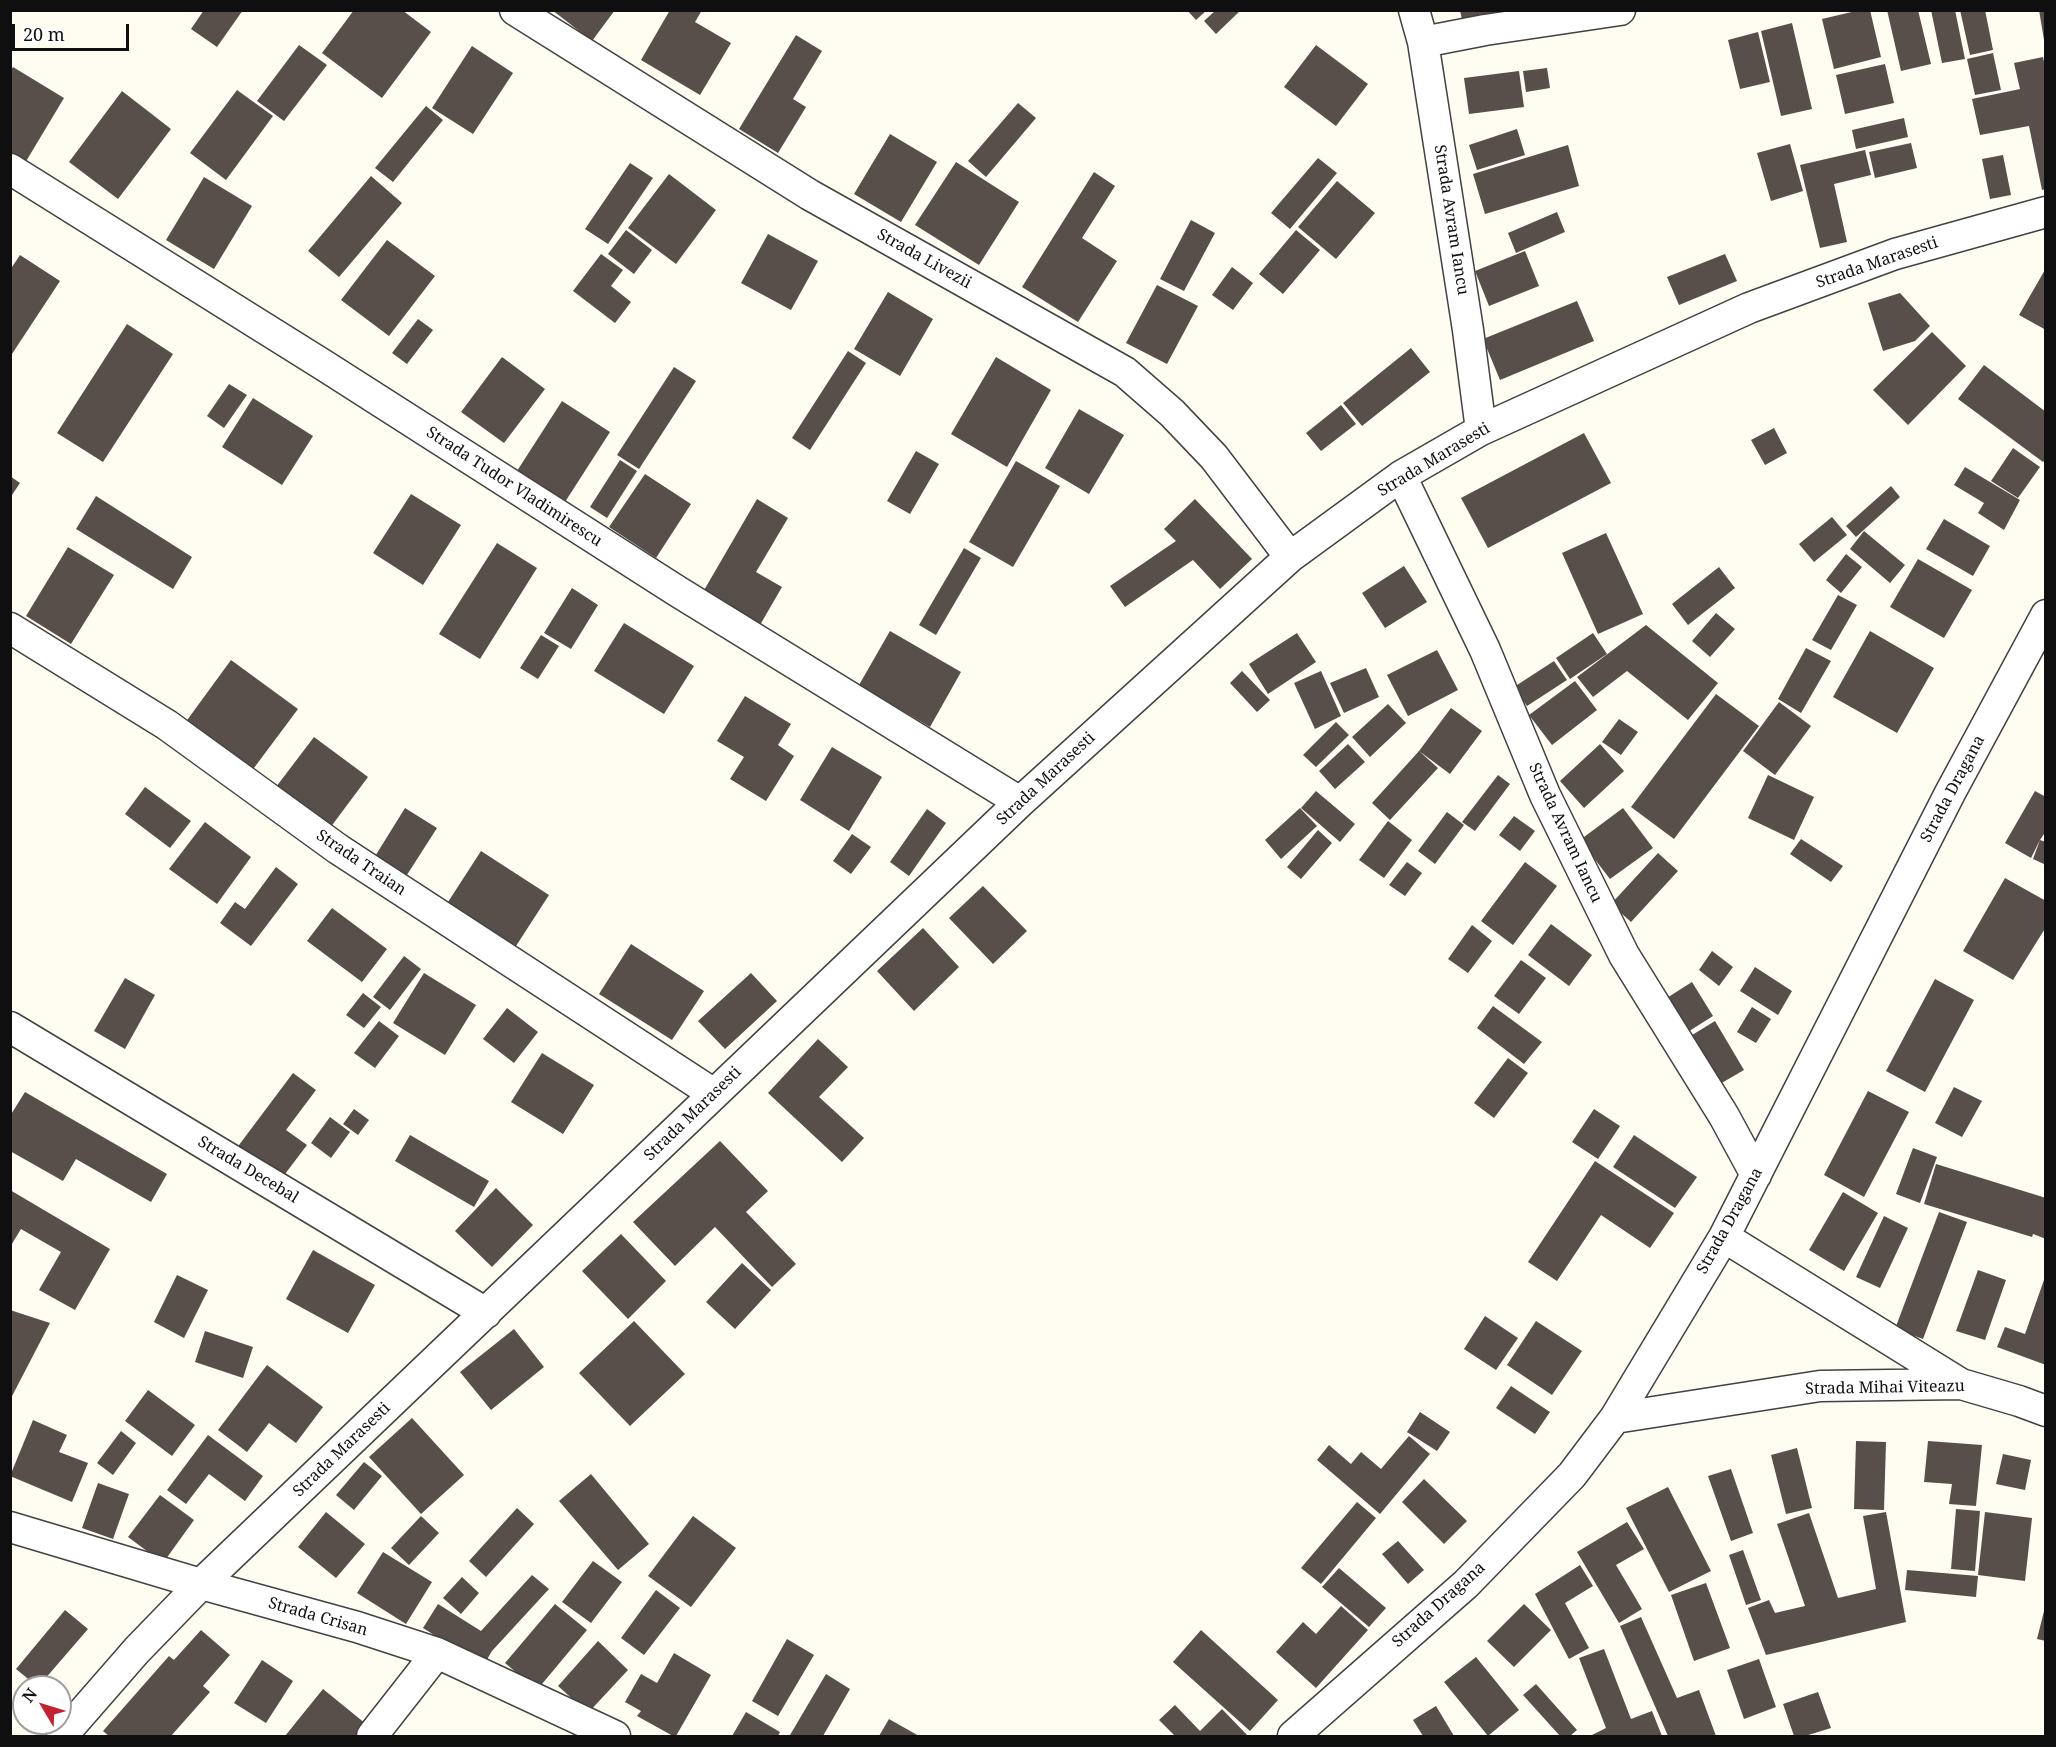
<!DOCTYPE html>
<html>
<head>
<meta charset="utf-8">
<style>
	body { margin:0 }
	#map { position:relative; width:2056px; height:1747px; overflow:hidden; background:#fffcf1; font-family:"Noto Serif",serif }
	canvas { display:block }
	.frame { position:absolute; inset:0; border:12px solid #0f0f0f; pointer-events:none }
	.north { position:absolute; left:12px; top:1675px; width:60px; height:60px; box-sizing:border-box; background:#fff; border:2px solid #9f9f9f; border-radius:50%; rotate:308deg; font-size:16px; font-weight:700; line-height:24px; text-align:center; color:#0f0f0f }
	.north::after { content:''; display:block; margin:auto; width:21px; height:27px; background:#c52131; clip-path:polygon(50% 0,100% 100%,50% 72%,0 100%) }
	.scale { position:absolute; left:12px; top:24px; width:117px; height:27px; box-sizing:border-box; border:3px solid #0f0f0f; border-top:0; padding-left:8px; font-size:18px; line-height:21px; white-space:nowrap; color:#0f0f0f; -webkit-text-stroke:4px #fff; paint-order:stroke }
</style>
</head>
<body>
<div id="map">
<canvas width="2056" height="1747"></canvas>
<div class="frame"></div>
<div class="north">N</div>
<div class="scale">20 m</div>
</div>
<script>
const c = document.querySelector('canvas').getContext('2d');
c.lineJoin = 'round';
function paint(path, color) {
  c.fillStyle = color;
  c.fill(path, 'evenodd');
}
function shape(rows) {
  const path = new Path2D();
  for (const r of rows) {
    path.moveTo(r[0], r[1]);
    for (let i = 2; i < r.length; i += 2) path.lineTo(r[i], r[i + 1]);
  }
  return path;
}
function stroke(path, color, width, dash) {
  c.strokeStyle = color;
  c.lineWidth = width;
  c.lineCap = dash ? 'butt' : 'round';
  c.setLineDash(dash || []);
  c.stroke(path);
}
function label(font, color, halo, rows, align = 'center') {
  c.font = font + ' "Noto Serif",serif';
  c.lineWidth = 6;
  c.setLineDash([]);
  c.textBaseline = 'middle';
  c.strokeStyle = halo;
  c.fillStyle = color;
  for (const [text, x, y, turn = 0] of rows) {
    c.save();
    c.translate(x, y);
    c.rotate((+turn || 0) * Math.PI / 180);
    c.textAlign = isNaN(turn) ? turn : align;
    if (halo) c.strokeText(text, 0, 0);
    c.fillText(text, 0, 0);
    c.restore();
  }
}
paint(shape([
	[204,10,243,10,217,47,191,29],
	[354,10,402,10,431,32,382,98,322,53],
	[552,10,615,10,592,41],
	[670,10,702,10,695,22,731,43,700,95,641,60],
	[1187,10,1207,10,1196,20],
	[1216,10,1241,10,1216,34,1204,21],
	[1460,10,1494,10,1495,16,1462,20],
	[1860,10,1870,10,1881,57,1834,69,1822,19],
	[1887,10,1918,10,1931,64,1901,71],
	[1931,10,1955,10,1965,59,1942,63],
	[1960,10,1985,10,1993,50,1970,55],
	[2039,10,2046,10,2046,40,2044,40],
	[1792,23,1812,109,1781,116,1761,31],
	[1758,32,1770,82,1740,89,1728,40],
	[796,35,822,51,793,99,806,107,778,153,739,129],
	[299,45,327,65,284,121,257,101],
	[1316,45,1368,84,1336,126,1284,87],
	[472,46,513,73,473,134,432,108],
	[1993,53,2001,90,1975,95,1967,59],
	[2043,57,2046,71,2046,189,2042,190,2029,126,1980,135,1972,99,2020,89,2014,63],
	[1885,64,1894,103,1845,114,1836,75],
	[13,67,64,98,25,163,10,154,10,72],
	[1547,68,1550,88,1526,92,1523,71],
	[1519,71,1524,107,1469,114,1464,78],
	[237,90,273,116,226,180,190,153],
	[122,91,171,129,118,199,69,162],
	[1018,103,1036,118,986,177,968,161],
	[426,106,443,120,393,182,375,168],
	[1904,118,1908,137,1856,149,1852,130],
	[1517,129,1525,155,1477,170,1469,145],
	[890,134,937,162,901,222,854,194],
	[1911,143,1917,168,1875,178,1869,152],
	[1790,144,1803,191,1771,201,1757,153],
	[1568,145,1579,186,1485,214,1473,174],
	[1865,150,1871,175,1834,184,1847,242,1820,248,1800,165],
	[2003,155,2011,195,1990,199,1982,159],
	[1318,158,1337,173,1290,229,1271,213],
	[956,162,1019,202,979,265,915,225],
	[630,163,653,178,608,244,585,229],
	[1094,172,1115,186,1082,238,1117,261,1078,322,1022,287],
	[669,174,716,210,676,264,628,228],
	[371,176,402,203,339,277,308,251],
	[204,177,252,206,214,269,166,240],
	[1337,181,1375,213,1336,259,1298,227],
	[1557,212,1565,232,1516,253,1508,233],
	[1191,220,1215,233,1184,291,1160,279],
	[626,230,652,250,634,274,608,254],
	[1296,230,1320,250,1283,294,1259,274],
	[768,234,818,261,791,310,741,283],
	[387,240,435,276,389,336,341,300],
	[1525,251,1539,286,1489,306,1475,271],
	[601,254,623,270,611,286,631,302,615,323,573,291],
	[1725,254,1737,281,1679,305,1667,277],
	[20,255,60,281,10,357,10,270],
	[1232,267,1253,283,1233,310,1212,295],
	[2046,268,2046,330,2019,315],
	[1157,285,1198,306,1167,364,1126,343],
	[888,292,933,319,900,376,854,349],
	[1900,293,1930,326,1915,341,1883,351,1868,303],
	[1577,301,1594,341,1500,380,1483,339],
	[418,319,433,330,407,364,392,353],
	[127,324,173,354,103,462,57,433],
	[1932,332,1966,366,1908,425,1873,390],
	[1411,348,1430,372,1362,426,1343,403],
	[848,351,866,363,810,450,792,438],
	[502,357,545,389,504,443,461,412],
	[996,357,1051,390,1007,467,951,434],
	[1984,365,2046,412,2046,459,2043,462,1958,399],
	[674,367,696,381,639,469,617,455],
	[229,384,247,395,224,428,207,416],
	[253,398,313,436,282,485,222,447],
	[562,401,610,432,565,502,517,471],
	[1341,405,1356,424,1321,451,1306,433],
	[1079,409,1124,435,1089,494,1045,468],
	[1774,428,1787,453,1765,465,1751,440],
	[1584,433,1611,483,1488,548,1461,498],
	[2013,448,2040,467,2018,498,1991,481],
	[916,451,939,464,910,514,887,501],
	[620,460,637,471,607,518,590,507],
	[1016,461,1060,486,1013,567,969,542],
	[1965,467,2020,500,2004,530,1978,513,1984,503,1954,485],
	[645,474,691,504,656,558,609,527],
	[10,476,20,483,10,498],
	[1891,486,1900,497,1856,537,1846,526],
	[411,494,461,525,423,585,373,553],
	[96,496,192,557,173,589,76,529],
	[757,499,788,518,756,572,782,587,760,625,703,592],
	[1195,499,1252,559,1220,589,1193,560,1125,607,1110,586,1176,541,1164,529],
	[1832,517,1847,535,1814,562,1799,544],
	[1944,519,1990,546,1973,576,1926,549],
	[1864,531,1905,565,1890,583,1850,549],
	[1606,533,1643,614,1598,634,1562,553],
	[497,543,537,568,480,659,439,634],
	[68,547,114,575,71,644,26,616],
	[964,548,981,558,936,635,919,625],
	[1846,554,1862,567,1841,593,1826,580],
	[1918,559,1972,590,1944,638,1890,607],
	[1404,566,1427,602,1385,628,1362,593],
	[1719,567,1735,588,1688,625,1672,604],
	[572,588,598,605,571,649,544,633],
	[1838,595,1857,605,1831,650,1812,640],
	[1716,613,1735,629,1710,657,1692,641],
	[624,623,694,666,664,714,594,671],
	[1646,625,1718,683,1688,720,1627,671,1593,697,1577,677],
	[890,631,961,672,930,727,859,685],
	[1870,631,1934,668,1897,733,1833,697],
	[1297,633,1316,662,1268,694,1249,664],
	[1593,633,1607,654,1570,679,1556,658],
	[541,635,559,646,538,679,520,668],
	[1806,648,1831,661,1801,713,1778,699],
	[1437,650,1458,690,1408,716,1387,675],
	[231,660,298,709,251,772,185,723],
	[1554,661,1567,680,1527,706,1514,687],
	[1366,668,1379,697,1344,713,1330,683],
	[1242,671,1270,700,1257,712,1230,683],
	[1321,671,1341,716,1315,729,1294,683],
	[1575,681,1597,710,1552,745,1529,715],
	[1716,694,1759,726,1674,839,1631,807],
	[745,696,791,724,778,745,794,756,766,801,730,779,744,757,717,741],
	[1779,702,1811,726,1775,775,1743,751],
	[1388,704,1406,723,1370,757,1352,737],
	[1451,708,1482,731,1450,774,1419,751],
	[1619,719,1638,732,1621,755,1602,742],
	[1336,722,1349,735,1316,767,1303,755],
	[314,737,368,777,330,828,276,787],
	[1348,744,1365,762,1335,789,1319,771],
	[1600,744,1624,771,1584,808,1560,781],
	[832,747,882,777,849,831,800,800],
	[1419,751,1438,768,1390,820,1372,803],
	[1498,775,1510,784,1475,831,1462,822],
	[1768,775,1814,797,1794,840,1748,818],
	[145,787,191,821,170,848,125,814],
	[1316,791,1355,824,1340,842,1301,808],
	[2035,791,2046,797,2046,831,2040,840,2046,842,2046,865,2033,859,2040,840,2031,858,2005,843],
	[405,808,437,828,405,878,374,858],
	[1300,808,1317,826,1281,859,1265,840],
	[1623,808,1653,848,1610,879,1580,840],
	[927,809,946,823,909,876,890,862],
	[1447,812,1464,825,1435,864,1418,851],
	[1514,816,1535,831,1520,851,1499,835],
	[1388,821,1412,840,1384,878,1359,860],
	[205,822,251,857,217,904,169,869],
	[1318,830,1332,843,1301,879,1287,867],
	[852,834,871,847,851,874,833,861],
	[1801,839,1843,866,1831,882,1790,854],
	[481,851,549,895,516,946,448,902],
	[1658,853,1678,871,1631,922,1611,904],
	[1407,862,1422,873,1405,896,1389,885],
	[1525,862,1557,886,1513,945,1481,921],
	[276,867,298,884,251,946,220,923,235,902,245,909],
	[2005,878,2046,901,2046,927,2013,980,1963,951],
	[983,886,1027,931,993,964,949,918],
	[332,908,387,949,362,982,307,941],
	[1551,924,1592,955,1569,986,1528,955],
	[1472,925,1492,941,1468,973,1448,959],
	[923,928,959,967,914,1011,877,971],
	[631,944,704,991,672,1040,599,994],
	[1712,951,1733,967,1719,986,1699,970],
	[404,956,421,969,390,1010,373,997],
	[1521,960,1546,978,1519,1014,1494,996],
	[1755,967,1792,991,1778,1015,1740,991],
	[424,973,476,1005,445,1055,393,1023],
	[751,973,777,1001,725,1049,698,1021],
	[125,978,155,995,125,1049,94,1031],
	[1935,979,1974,1000,1925,1092,1886,1071],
	[1692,982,1713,1016,1683,1035,1662,1001],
	[363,993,381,1007,364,1028,346,1015],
	[1493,1006,1542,1042,1524,1064,1477,1028],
	[1752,1007,1771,1019,1756,1043,1737,1032],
	[507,1008,538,1032,514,1063,483,1039],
	[379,1021,399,1036,375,1068,354,1053],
	[1715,1021,1744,1070,1713,1088,1684,1040],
	[818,1039,848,1067,819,1097,864,1138,842,1162,768,1093],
	[542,1053,594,1085,563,1134,511,1102],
	[1508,1058,1528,1073,1494,1118,1474,1103],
	[293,1073,316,1090,286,1130,307,1145,279,1182,236,1149],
	[1954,1087,1982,1101,1962,1137,1935,1123],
	[1868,1091,1909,1112,1864,1197,1824,1175],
	[25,1092,167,1174,151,1202,76,1159,63,1181,10,1151,10,1116],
	[354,1109,369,1120,358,1135,343,1124],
	[1594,1109,1620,1126,1598,1159,1572,1142],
	[330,1117,350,1132,331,1158,311,1143],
	[410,1135,489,1181,474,1207,395,1161],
	[1634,1135,1697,1177,1675,1208,1613,1167],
	[720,1141,768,1191,746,1212,796,1264,772,1287,715,1227,675,1266,633,1222],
	[1913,1148,1937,1157,1920,1203,1896,1194],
	[1595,1161,1674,1213,1650,1248,1601,1215,1557,1281,1528,1262],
	[1936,1164,2046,1198,2046,1239,2033,1234,2032,1237,1924,1204],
	[496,1188,533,1225,492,1267,455,1231],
	[10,1190,110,1249,75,1310,39,1290,61,1252,21,1229,10,1247],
	[1843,1192,1878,1213,1844,1271,1809,1250],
	[1939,1212,1967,1222,1923,1339,1895,1329],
	[1884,1216,1908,1228,1880,1288,1856,1277],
	[621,1234,666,1281,628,1319,582,1271],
	[313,1250,375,1285,348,1333,286,1299],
	[742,1263,771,1290,735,1329,706,1302],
	[1978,1270,2006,1280,1985,1340,1956,1331],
	[177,1275,208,1290,184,1338,154,1322],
	[2045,1277,2046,1277,2046,1365,1997,1347,2005,1327,2025,1334],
	[10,1310,50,1323,10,1400],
	[1485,1316,1518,1338,1496,1370,1464,1349],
	[634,1321,685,1374,630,1426,579,1373],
	[1536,1321,1582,1351,1552,1395,1507,1365],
	[514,1329,544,1367,491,1410,460,1372],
	[205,1331,253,1347,243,1378,195,1362],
	[267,1365,323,1407,296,1443,269,1423,247,1452,218,1430],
	[1511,1386,1550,1412,1535,1434,1496,1408],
	[148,1390,195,1425,172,1456,125,1421],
	[1420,1412,1450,1432,1437,1451,1407,1432],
	[412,1418,464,1475,421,1514,369,1457],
	[33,1420,67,1435,59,1452,88,1463,72,1502,10,1476],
	[121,1431,136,1443,113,1475,97,1463],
	[208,1435,263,1476,245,1501,209,1474,186,1504,167,1490],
	[1409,1436,1430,1454,1380,1514,1317,1460,1329,1445,1351,1464,1361,1452,1381,1469],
	[1856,1441,1886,1442,1884,1510,1854,1509],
	[1928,1441,1982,1445,1976,1506,1949,1504,1952,1484,1924,1482],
	[1797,1448,1812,1508,1786,1514,1771,1455],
	[2003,1454,2031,1460,2025,1490,1996,1484],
	[364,1462,382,1476,354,1510,336,1495],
	[1731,1469,1753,1533,1731,1541,1708,1476],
	[591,1474,649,1544,618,1570,559,1501],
	[1424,1479,1467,1521,1444,1544,1402,1502],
	[98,1483,129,1494,113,1539,82,1528],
	[1668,1487,1711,1571,1669,1592,1626,1508],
	[160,1495,194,1520,163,1563,128,1537],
	[1357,1502,1376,1518,1321,1584,1301,1568],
	[517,1508,534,1524,486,1577,469,1561],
	[1956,1509,1980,1511,1975,1571,1951,1569],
	[326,1512,365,1544,336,1578,298,1547],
	[1886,1512,1906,1622,1766,1655,1748,1608,1769,1600,1775,1613,1805,1606,1777,1524,1809,1513,1838,1598,1876,1589,1863,1516],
	[1985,1512,2032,1518,2025,1581,1978,1575],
	[421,1516,439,1533,409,1565,391,1548],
	[693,1516,736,1548,691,1607,648,1576],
	[1627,1522,1644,1549,1616,1565,1642,1609,1619,1623,1577,1552],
	[1398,1541,1424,1570,1408,1584,1382,1554],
	[1743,1550,1761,1600,1746,1605,1729,1555],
	[383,1552,432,1582,406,1624,357,1593],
	[593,1561,622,1582,591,1623,562,1602],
	[1580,1565,1593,1586,1565,1603,1589,1648,1569,1659,1535,1594],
	[1339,1568,1386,1608,1369,1627,1322,1587],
	[1907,1570,1978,1576,1976,1597,1905,1590],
	[532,1575,549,1589,492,1651,483,1666,423,1628,438,1604,481,1631],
	[462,1577,479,1593,461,1614,443,1598],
	[1706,1583,1730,1648,1694,1661,1671,1595],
	[656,1590,680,1608,644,1655,621,1638],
	[555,1604,587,1630,537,1690,505,1663],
	[1524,1604,1551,1630,1514,1667,1487,1641],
	[1341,1606,1368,1630,1316,1688,1276,1652,1303,1622,1316,1634],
	[2045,1607,2046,1607,2046,1641,2037,1639],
	[65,1610,88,1629,38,1687,16,1669],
	[1641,1617,1677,1698,1699,1690,1716,1736,1668,1736,1620,1626],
	[201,1630,230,1655,203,1686,210,1692,171,1736,109,1736,103,1731,169,1656,174,1660],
	[1201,1630,1278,1700,1250,1731,1173,1662],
	[787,1639,814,1655,778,1716,752,1701],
	[598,1641,628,1670,588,1713,558,1686],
	[1604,1649,1631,1719,1652,1711,1662,1736,1590,1736,1606,1728,1579,1658],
	[674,1653,711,1675,676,1736,673,1736,637,1716,641,1711,625,1702,641,1674,657,1683],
	[1476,1657,1519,1710,1488,1736,1444,1682],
	[1759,1659,1776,1707,1744,1719,1727,1670],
	[262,1660,293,1681,266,1723,234,1703],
	[826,1674,850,1689,823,1736,793,1736,790,1735],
	[1536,1684,1577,1730,1570,1736,1560,1736,1523,1695],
	[323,1689,366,1724,356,1736,285,1736],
	[1818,1692,1831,1728,1805,1736,1794,1736,1783,1704],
	[1175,1705,1200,1731,1222,1709,1248,1736,1175,1736,1159,1720],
	[1436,1706,1454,1736,1423,1736,1413,1720],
	[746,1712,780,1732,778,1736,732,1736],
	[889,1719,919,1736,879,1736]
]), '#584f4b');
const street = shape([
	[515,10,810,195,1125,372,1172,413,1214,457,1290,557],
	[1414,10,1423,42,1468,330,1481,430],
	[1423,42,1485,30,1620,10],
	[10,169,325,366,677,591,1020,802],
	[1401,476,1485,650,1545,795,1624,955,1724,1116,1756,1175],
	[10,628,167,725,338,849,714,1094],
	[10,1027,486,1313],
	[1724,1237,1961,1384],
	[1615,1418,1820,1386,1961,1384,2019,1401,2046,1411],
	[10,1527,201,1584,357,1627,437,1653,615,1736],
	[62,1736,137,1650,201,1584,1020,802,1290,557,1401,476,1481,430,1749,308,1895,254,2046,212],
	[372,1736,437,1653],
	[1293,1736,1466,1584,1572,1475,1615,1418,1724,1237,1950,793,2046,615]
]);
stroke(street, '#424242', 33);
stroke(street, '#fff', 30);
label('16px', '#0f0f0f', '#fff', [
	["Strada Avram Iancu",1451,220,81],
	["Strada Livezii",924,259,29],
	["Strada Marasesti",1877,263,-19],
	["Strada Marasesti",1434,460,-31],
	["Strada Tudor Vladimirescu",514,487,33],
	["Strada Marasesti",1046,779,-43],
	["Strada Dragana",1953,789,-62],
	["Strada Avram Iancu",1565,833,65],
	["Strada Traian",361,863,34],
	["Strada Marasesti",693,1114,-44],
	["Strada Decebal",248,1170,31],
	["Strada Dragana",1730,1221,-61],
	["Strada Mihai Viteazu",1885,1388,-1],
	["Strada Marasesti",342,1450,-44],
	["Strada Dragana",1439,1605,-42],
	["Strada Crisan",318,1617,16]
]);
</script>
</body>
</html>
